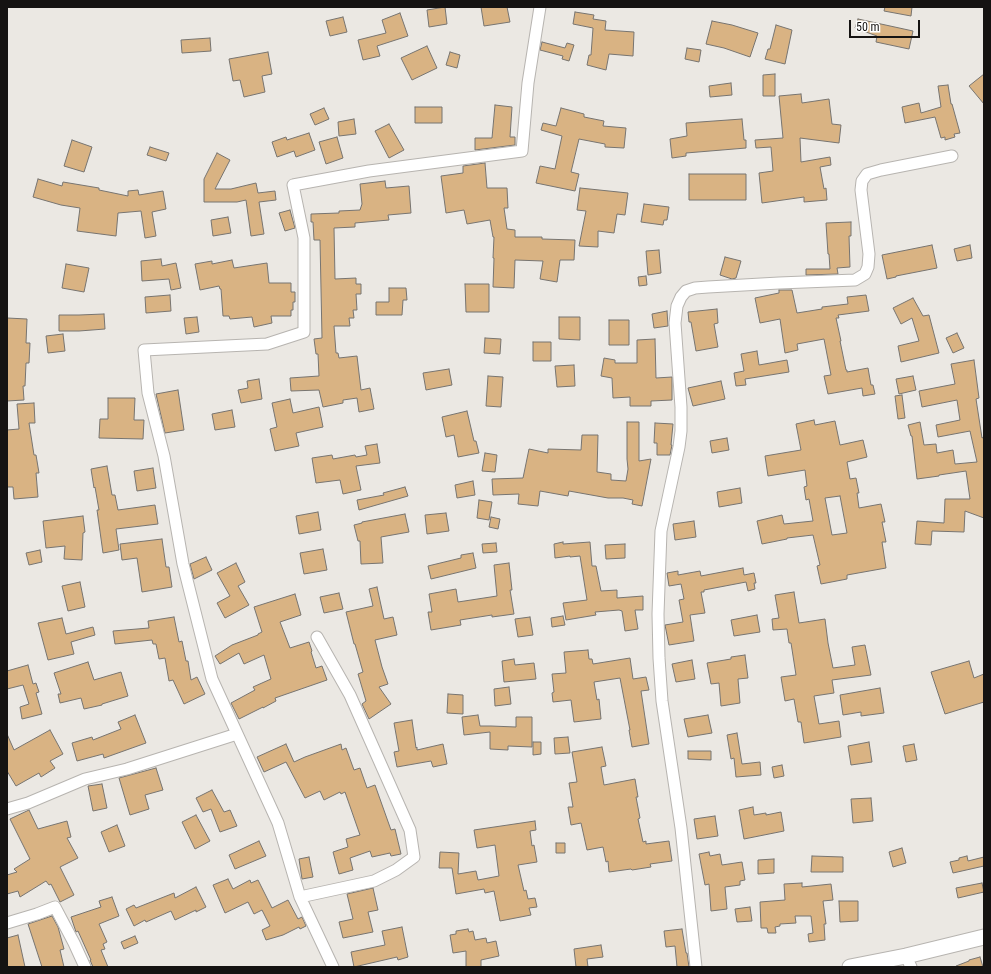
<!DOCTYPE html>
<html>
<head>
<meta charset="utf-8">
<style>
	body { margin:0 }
	#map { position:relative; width:991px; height:974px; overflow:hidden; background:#ebe8e3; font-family:"Roboto Condensed",sans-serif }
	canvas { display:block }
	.frame { position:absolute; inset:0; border:8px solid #151312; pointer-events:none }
	.scale { position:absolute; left:849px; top:20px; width:71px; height:18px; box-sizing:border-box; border:2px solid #151312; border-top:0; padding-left:5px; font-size:12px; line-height:14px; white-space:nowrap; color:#151312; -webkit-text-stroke:3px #fff; paint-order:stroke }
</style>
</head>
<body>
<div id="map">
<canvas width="991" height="974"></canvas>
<div class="frame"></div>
<div class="scale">50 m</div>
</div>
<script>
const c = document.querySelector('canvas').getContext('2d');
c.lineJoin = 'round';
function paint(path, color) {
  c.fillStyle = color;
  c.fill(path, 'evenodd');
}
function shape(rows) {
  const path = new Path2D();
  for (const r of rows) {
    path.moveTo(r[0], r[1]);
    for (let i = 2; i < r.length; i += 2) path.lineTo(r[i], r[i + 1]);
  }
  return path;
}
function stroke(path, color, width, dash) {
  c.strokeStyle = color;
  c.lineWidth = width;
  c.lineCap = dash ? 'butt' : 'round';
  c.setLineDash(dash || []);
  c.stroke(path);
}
const building = shape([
	[445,7,447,24,429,27,427,10,445,7],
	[481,7,507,7,510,22,484,26,481,7],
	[885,7,912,7,911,16,884,11,885,7],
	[575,12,594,15,593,19,606,21,605,30,634,32,633,56,609,54,606,70,587,65,589,55,591,55,593,28,573,24,575,12],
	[400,13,408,36,377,46,380,56,363,60,358,40,386,33,382,20,400,13],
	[343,17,347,32,330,36,326,21,343,17],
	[858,19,913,31,909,49,876,42,877,36,855,28,858,19],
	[712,21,732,25,758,33,750,57,724,48,706,44,712,21],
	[776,25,792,30,785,64,765,59,768,49,770,49,776,25],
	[210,38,211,51,182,53,181,40,210,38],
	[542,42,565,48,567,43,574,45,569,61,562,59,563,56,540,50,542,42],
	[427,46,437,68,412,80,401,58,427,46],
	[687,48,701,50,699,62,685,59,687,48],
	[268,52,272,74,262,76,265,92,244,97,240,80,233,81,229,59,268,52],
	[450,52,460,55,457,68,446,65,450,52],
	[775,74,775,96,763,96,763,75,775,74],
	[984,74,984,104,969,86,984,74],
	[731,83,732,95,710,97,709,86,731,83],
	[948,85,951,104,952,104,960,133,954,134,955,137,945,140,945,137,941,138,935,117,905,123,902,107,919,103,921,113,941,107,938,86,948,85],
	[801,94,802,103,829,99,832,124,841,125,839,143,800,138,801,162,830,157,831,165,820,167,824,189,826,188,827,200,804,202,804,197,762,203,759,173,773,171,771,147,756,148,755,140,783,138,779,96,801,94],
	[495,105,512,107,510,137,515,137,515,145,475,150,475,138,492,138,495,105],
	[415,107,442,107,442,123,415,123,415,107],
	[324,108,329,119,315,125,310,114,324,108],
	[561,108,584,114,584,117,604,121,603,126,626,128,624,148,605,147,605,144,579,139,571,172,579,174,575,191,536,183,540,166,555,169,562,136,541,130,543,123,556,126,561,108],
	[354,119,356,134,339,136,338,122,354,119],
	[742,119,744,140,746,140,746,148,686,153,686,156,672,158,670,139,687,136,686,123,742,119],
	[389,124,404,150,389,158,375,131,389,124],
	[309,133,315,150,296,157,294,151,277,157,272,142,286,137,287,140,309,133],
	[337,137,343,158,326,164,319,142,337,137],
	[72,140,92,147,84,172,64,166,72,140],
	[150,147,169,153,166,161,147,155,150,147],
	[217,153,230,160,215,189,231,189,256,183,258,193,275,191,276,200,259,202,264,234,251,236,246,200,237,202,204,202,204,179,217,153],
	[485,163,487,188,507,188,508,208,504,208,507,229,515,230,515,237,542,237,542,239,575,240,574,260,560,260,557,282,540,279,543,261,515,260,514,288,493,287,494,258,493,258,494,237,493,237,490,220,467,224,464,210,446,213,441,176,463,173,463,166,485,163],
	[689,174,746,174,746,200,689,200,689,174],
	[38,179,62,186,63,182,99,188,99,190,128,196,128,191,138,190,139,195,163,191,166,209,152,212,156,236,145,238,141,211,118,213,116,236,77,231,80,208,61,205,33,197,38,179],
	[385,181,386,188,409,186,411,213,388,215,389,220,355,223,355,227,334,228,335,279,356,278,356,284,361,284,361,294,356,294,357,310,353,310,354,318,349,318,350,326,334,326,336,353,338,353,339,358,357,356,361,390,370,388,374,409,359,412,357,398,343,400,343,403,323,407,319,390,291,391,290,378,319,376,318,354,316,354,314,339,322,338,320,240,314,240,313,222,311,222,311,214,339,213,339,211,360,210,362,204,360,184,385,181],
	[580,188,628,193,625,215,617,214,614,233,598,231,598,247,579,246,586,211,577,210,580,188],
	[644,204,669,207,667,220,664,220,663,225,641,222,644,204],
	[290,210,295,228,285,231,279,213,290,210],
	[228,217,231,233,213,236,211,220,228,217],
	[851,222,851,236,849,236,850,267,837,268,838,274,806,275,806,269,830,269,829,254,828,254,826,223,851,222],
	[932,245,937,268,896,276,896,277,887,279,882,255,932,245],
	[970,245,972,258,957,261,954,249,970,245],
	[659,250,661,273,648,275,646,251,659,250],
	[725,257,741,261,736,278,732,279,720,275,725,257],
	[161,259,162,266,176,263,181,288,171,290,169,279,142,281,141,261,161,259],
	[232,260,234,268,267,263,269,283,291,283,291,292,295,292,295,302,293,302,293,310,291,310,291,316,271,316,272,323,254,327,252,317,230,319,229,316,223,316,221,289,220,289,219,286,200,290,195,264,212,261,212,264,232,260],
	[66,264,89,268,84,292,62,288,66,264],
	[646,276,647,285,639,286,638,277,646,276],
	[465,284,489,284,489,312,466,312,465,284],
	[389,288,406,288,407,300,403,300,402,315,376,315,376,302,389,302,389,288],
	[779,290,792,290,797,313,822,309,822,307,848,304,847,297,866,295,869,311,838,315,839,318,836,318,841,341,840,341,846,370,847,370,847,372,868,368,871,385,873,385,875,394,863,396,862,388,828,394,824,376,831,375,824,339,797,344,798,350,785,353,780,319,760,323,755,298,779,293,779,290],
	[170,295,171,311,146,313,145,297,170,295],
	[913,298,923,316,929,315,939,353,901,362,898,346,919,341,912,318,901,324,893,308,913,298],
	[717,309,718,323,714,324,718,347,696,351,691,322,689,322,688,312,717,309],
	[667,311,668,326,654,328,652,314,667,311],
	[104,314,105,329,79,331,59,331,59,315,79,315,104,314],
	[197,317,199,332,186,334,184,318,197,317],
	[559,317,580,317,580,340,559,339,559,317],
	[7,318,27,319,26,343,30,343,29,363,26,363,25,386,23,386,24,400,7,401,7,318],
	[609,320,629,320,629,345,609,345,609,320],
	[957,333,964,348,953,353,946,338,957,333],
	[63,334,65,351,48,353,46,336,63,334],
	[485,338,501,339,500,354,484,353,485,338],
	[655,339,656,378,672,377,672,400,651,401,651,406,630,406,630,397,613,398,612,378,601,376,604,358,615,360,615,363,637,363,637,340,655,339],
	[533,342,551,342,551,361,533,361,533,342],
	[757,351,759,365,787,360,789,372,745,379,746,385,736,386,734,373,744,371,741,354,757,351],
	[974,360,979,398,976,399,982,438,984,437,984,518,965,511,964,532,932,531,931,545,915,544,917,521,944,523,945,499,970,499,966,471,939,475,939,476,917,479,912,436,911,436,908,425,920,422,924,445,936,444,937,453,953,450,955,464,977,462,970,431,938,437,936,425,960,420,957,400,922,407,919,391,955,384,951,364,974,360],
	[574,365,575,386,557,387,555,366,574,365],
	[449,369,452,385,426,390,423,373,449,369],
	[488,376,503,377,501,407,486,406,488,376],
	[913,376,916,390,899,394,896,379,913,376],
	[259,379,262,399,241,403,238,390,248,388,247,381,259,379],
	[721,381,725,399,693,406,688,388,721,381],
	[178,390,184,430,165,433,156,394,178,390],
	[902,395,905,418,898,419,895,396,902,395],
	[108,398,135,398,134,420,144,420,143,439,99,438,100,419,108,419,108,398],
	[290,399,293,413,319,407,323,427,296,433,299,446,275,451,270,429,277,427,272,403,290,399],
	[34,403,35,423,29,423,34,455,36,455,39,473,36,473,38,497,14,499,13,487,7,487,7,430,19,429,17,404,34,403],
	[232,410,235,427,215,430,212,414,232,410],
	[467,411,474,441,476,441,479,453,458,457,454,435,446,437,442,417,467,411],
	[814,420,815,425,835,421,840,445,863,440,867,457,847,462,850,479,856,478,859,493,857,493,859,508,881,504,885,522,882,522,886,542,882,542,886,568,847,575,847,579,821,584,817,566,820,565,813,535,787,538,787,539,762,544,757,521,782,515,784,524,813,521,809,499,806,500,804,487,807,486,805,470,768,476,765,456,801,450,796,424,814,420],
	[840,496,847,533,832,535,825,498,840,496],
	[627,422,639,422,639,461,651,459,642,506,632,504,633,500,623,498,608,498,569,491,568,496,540,491,538,506,518,504,519,494,493,495,492,479,523,478,529,449,548,453,548,449,581,450,582,435,598,435,597,472,611,474,611,480,626,481,628,469,627,459,627,422],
	[655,423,673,424,671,445,672,445,670,455,657,455,657,443,654,443,655,423],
	[727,438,729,450,712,453,710,441,727,438],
	[377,444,380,463,356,466,361,490,343,494,340,480,316,483,312,458,332,455,333,459,355,455,356,457,367,455,365,446,377,444],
	[485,453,497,455,495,472,482,471,485,453],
	[107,466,112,495,115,495,118,510,155,505,158,524,116,529,119,550,103,553,97,510,99,510,95,487,94,488,91,469,107,466],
	[153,468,156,488,137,491,134,471,153,468],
	[473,481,475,495,457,498,455,485,473,481],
	[405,487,408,496,359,510,357,500,384,495,383,493,405,487],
	[740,488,742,503,719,507,717,492,740,488],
	[479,500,492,502,489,520,477,518,479,500],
	[318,512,321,530,299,534,296,516,318,512],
	[446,513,449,531,427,534,425,515,446,513],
	[405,514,409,532,381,537,383,563,361,564,360,541,358,541,354,525,362,523,362,522,405,514],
	[83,516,85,532,83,533,82,560,64,559,65,546,46,548,43,521,83,516],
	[491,517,500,519,498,529,489,527,491,517],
	[694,521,696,537,675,540,673,524,694,521],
	[162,539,166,567,169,567,172,587,142,592,137,558,122,560,120,544,162,539],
	[563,542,563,544,590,542,592,566,596,566,601,591,617,590,617,598,643,596,643,610,635,610,638,629,625,631,622,611,619,610,595,612,596,615,566,620,563,603,587,600,580,556,570,557,570,556,555,558,554,544,563,542],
	[496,543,497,552,483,553,482,544,496,543],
	[625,544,625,558,606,559,605,545,625,544],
	[323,549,327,570,304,574,300,553,323,549],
	[40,550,42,562,29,565,26,553,40,550],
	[473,553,476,568,431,579,428,566,461,558,461,555,473,553],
	[206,557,212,570,194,579,190,564,206,557],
	[236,563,245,582,238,586,249,605,225,618,217,603,230,596,217,573,236,563],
	[509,563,512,590,510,590,514,614,492,617,492,615,460,620,461,625,431,630,428,612,432,612,429,594,456,589,458,602,497,596,494,565,509,563],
	[743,568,744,575,754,573,756,583,754,583,755,589,748,591,746,582,704,590,704,592,701,592,705,613,690,615,694,641,669,645,665,625,683,622,679,600,684,599,681,584,669,586,667,573,678,571,678,575,700,571,701,576,743,568],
	[80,582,85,607,68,611,62,586,80,582],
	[377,587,384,619,393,617,397,635,375,640,382,667,388,684,379,687,391,704,369,719,362,704,366,701,358,674,363,672,355,644,354,644,346,612,373,606,369,589,377,587],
	[794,592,799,623,825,619,828,643,833,668,855,665,852,647,865,645,871,675,832,680,834,693,814,696,819,724,839,721,841,737,804,743,801,722,798,722,794,699,785,701,781,677,796,675,791,643,789,643,787,629,773,630,772,619,779,618,775,595,794,592],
	[339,593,343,609,324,613,320,597,339,593],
	[295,594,301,615,280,622,290,648,309,642,312,651,311,652,316,668,322,666,327,680,275,698,276,701,263,708,263,707,239,719,231,703,255,690,253,687,271,679,264,655,244,664,239,653,220,664,215,656,232,645,258,635,258,634,262,632,254,607,295,594],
	[757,615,760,632,734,636,731,620,757,615],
	[563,616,565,625,552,627,551,618,563,616],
	[174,617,179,642,182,641,186,661,188,661,191,680,197,677,205,694,184,704,173,680,169,681,165,658,159,659,156,644,153,644,152,640,115,644,113,631,149,628,148,621,174,617],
	[530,617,533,635,518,637,515,619,530,617],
	[62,618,66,634,93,627,95,635,71,642,74,654,48,660,38,623,62,618],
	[588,650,589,659,592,659,593,664,630,658,633,679,646,677,649,690,641,691,649,744,632,747,629,730,630,730,620,678,594,682,597,700,599,699,601,719,574,722,571,700,553,702,552,693,554,692,552,674,566,673,564,652,588,650],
	[745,655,748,678,738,679,740,703,721,706,719,683,711,684,707,663,731,659,731,657,745,655],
	[514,659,515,665,534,663,536,679,504,682,502,661,514,659],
	[692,660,695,679,676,682,672,664,692,660],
	[969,661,974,678,984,674,984,702,945,714,931,672,969,661],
	[88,662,94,680,121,672,128,696,102,704,102,705,84,709,81,698,60,703,58,694,61,694,54,673,88,662],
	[28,665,33,684,36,683,39,692,36,693,42,714,22,719,20,707,29,704,23,685,7,689,7,671,28,665],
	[509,687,511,704,495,706,494,689,509,687],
	[880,688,884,713,861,716,861,712,843,715,840,695,880,688],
	[448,694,463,695,463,714,447,713,448,694],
	[135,715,146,743,104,758,103,754,77,761,72,743,92,737,93,740,121,729,118,722,135,715],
	[478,715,480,726,491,726,516,727,516,717,532,717,532,747,508,746,508,750,490,749,490,732,464,735,462,717,478,715],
	[708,715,712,733,688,737,684,719,708,715],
	[412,720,416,748,417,747,417,750,443,744,447,764,433,767,431,761,397,767,394,752,399,751,394,723,412,720],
	[50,730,63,754,50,761,55,768,41,777,39,773,16,786,7,771,7,734,14,750,50,730],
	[737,733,742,764,760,762,761,775,736,777,734,758,731,759,727,735,737,733],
	[568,737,570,753,555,754,554,738,568,737],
	[533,742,541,742,541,754,533,755,533,742],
	[869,742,872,762,851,765,848,746,869,742],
	[286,744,294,762,305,757,341,744,342,750,346,748,354,770,360,768,367,788,375,785,391,830,395,829,401,854,391,856,390,853,372,857,370,851,350,858,353,870,339,874,333,852,348,847,346,839,360,835,345,792,341,794,340,792,324,800,320,791,305,798,286,762,264,772,257,757,286,744],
	[914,744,917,760,906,762,903,746,914,744],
	[602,747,606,766,601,767,604,785,635,779,638,797,636,797,640,818,638,819,643,842,646,841,646,844,669,841,672,861,650,864,651,867,632,870,631,869,609,872,608,861,606,862,603,847,587,850,581,823,571,825,568,807,573,807,569,783,577,782,572,752,602,747],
	[688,751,711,751,711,760,688,759,688,751],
	[782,765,784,776,774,778,772,767,782,765],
	[156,768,163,790,145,795,149,809,130,815,119,778,156,768],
	[102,784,107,808,93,811,88,786,102,784],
	[212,790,224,812,230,810,237,826,220,832,211,809,203,812,196,798,212,790],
	[871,798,873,821,853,823,851,799,871,798],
	[753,807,754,815,766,813,766,815,781,812,784,831,744,839,739,810,753,807],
	[29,810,38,829,67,821,71,837,67,838,78,858,60,867,74,895,60,902,51,884,49,885,46,881,20,897,18,891,7,894,7,875,17,872,14,869,30,859,10,819,29,810],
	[196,815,210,841,195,849,182,822,196,815],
	[715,816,718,836,697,839,694,819,715,816],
	[535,821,536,830,530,831,532,846,534,845,537,862,518,865,524,891,526,890,528,899,535,898,537,907,529,908,531,915,500,921,494,891,485,893,484,889,456,894,452,868,439,868,440,852,459,853,458,874,476,871,478,880,499,876,495,845,477,848,474,830,535,821],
	[117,825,125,846,109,852,101,832,117,825],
	[259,841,266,856,235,869,229,855,259,841],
	[556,843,565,843,565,853,556,853,556,843],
	[902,848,906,863,893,867,889,852,902,848],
	[709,852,710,856,720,854,722,865,742,862,745,880,740,881,740,885,725,887,727,909,711,911,709,884,705,885,699,854,709,852],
	[812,856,843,857,843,872,811,872,812,856],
	[967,856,968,861,984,857,984,866,953,873,950,862,959,860,959,858,967,856],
	[309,857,313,877,302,879,299,859,309,857],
	[774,859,774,873,758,874,758,860,774,859],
	[228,879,233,889,250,880,251,883,258,880,272,908,288,900,298,919,302,917,306,926,300,929,299,927,283,935,266,940,262,930,270,926,262,910,254,914,248,902,225,913,213,885,228,879],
	[802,883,802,887,831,884,833,900,823,901,826,924,824,924,825,940,809,942,808,934,813,933,811,916,795,916,796,923,780,924,780,926,775,927,776,933,768,933,767,928,761,928,760,902,785,900,784,884,802,883],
	[982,883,984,892,958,898,956,888,982,883],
	[196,887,206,907,196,912,196,910,175,920,171,911,146,922,145,920,134,926,126,909,134,905,136,908,174,893,175,898,196,887],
	[373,888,378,910,368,912,373,932,343,938,339,922,353,919,347,894,373,888],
	[112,897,119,916,99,924,107,942,103,944,105,949,101,950,108,967,93,967,90,960,91,960,78,931,76,932,71,917,101,907,99,901,112,897],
	[839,901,858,901,858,921,840,922,839,901],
	[750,907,752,921,737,922,735,909,750,907],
	[52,916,58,927,64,949,60,950,64,967,42,967,28,924,52,916],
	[402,927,408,957,398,960,397,957,354,967,351,952,385,945,382,931,402,927],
	[468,929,469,932,473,931,475,940,486,938,487,943,496,941,499,956,481,960,481,967,466,967,466,951,453,953,450,935,456,934,456,931,468,929],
	[682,929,686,953,687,953,689,967,677,967,675,946,666,947,664,931,682,929],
	[18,935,25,967,7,967,7,938,18,935],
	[135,936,138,943,124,949,121,942,135,936],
	[601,945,603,957,587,959,588,967,576,967,574,949,601,945],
	[980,957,983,967,956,967,956,966,969,961,969,960,980,957]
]);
paint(building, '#d9b383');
stroke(building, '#777470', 1);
const minor = shape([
	[7,809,28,803,85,779,127,769,237,734],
	[300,897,374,881,396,870,414,857,410,830,350,695,317,637],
	[7,923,37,914,55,907,74,943,85,967],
	[906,956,911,967],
	[333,967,300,897,278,823,212,679,183,564,164,456,148,393,144,350,267,344,304,332,304,238,293,185,369,171,522,151,528,83,540,7],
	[696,967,681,828,662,701,659,658,658,614,661,531,679,447,681,431,681,407,675,323,677,306,681,297,686,291,695,288,708,287,779,283,855,280,865,274,868,267,869,254,861,190,862,181,867,174,881,170,952,156]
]);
const secondary = shape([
	[850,967,906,956,984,937]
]);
stroke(minor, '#b7b4b0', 13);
stroke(secondary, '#b7b4b0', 17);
stroke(minor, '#fff', 11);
stroke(secondary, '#fff', 15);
</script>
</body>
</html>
